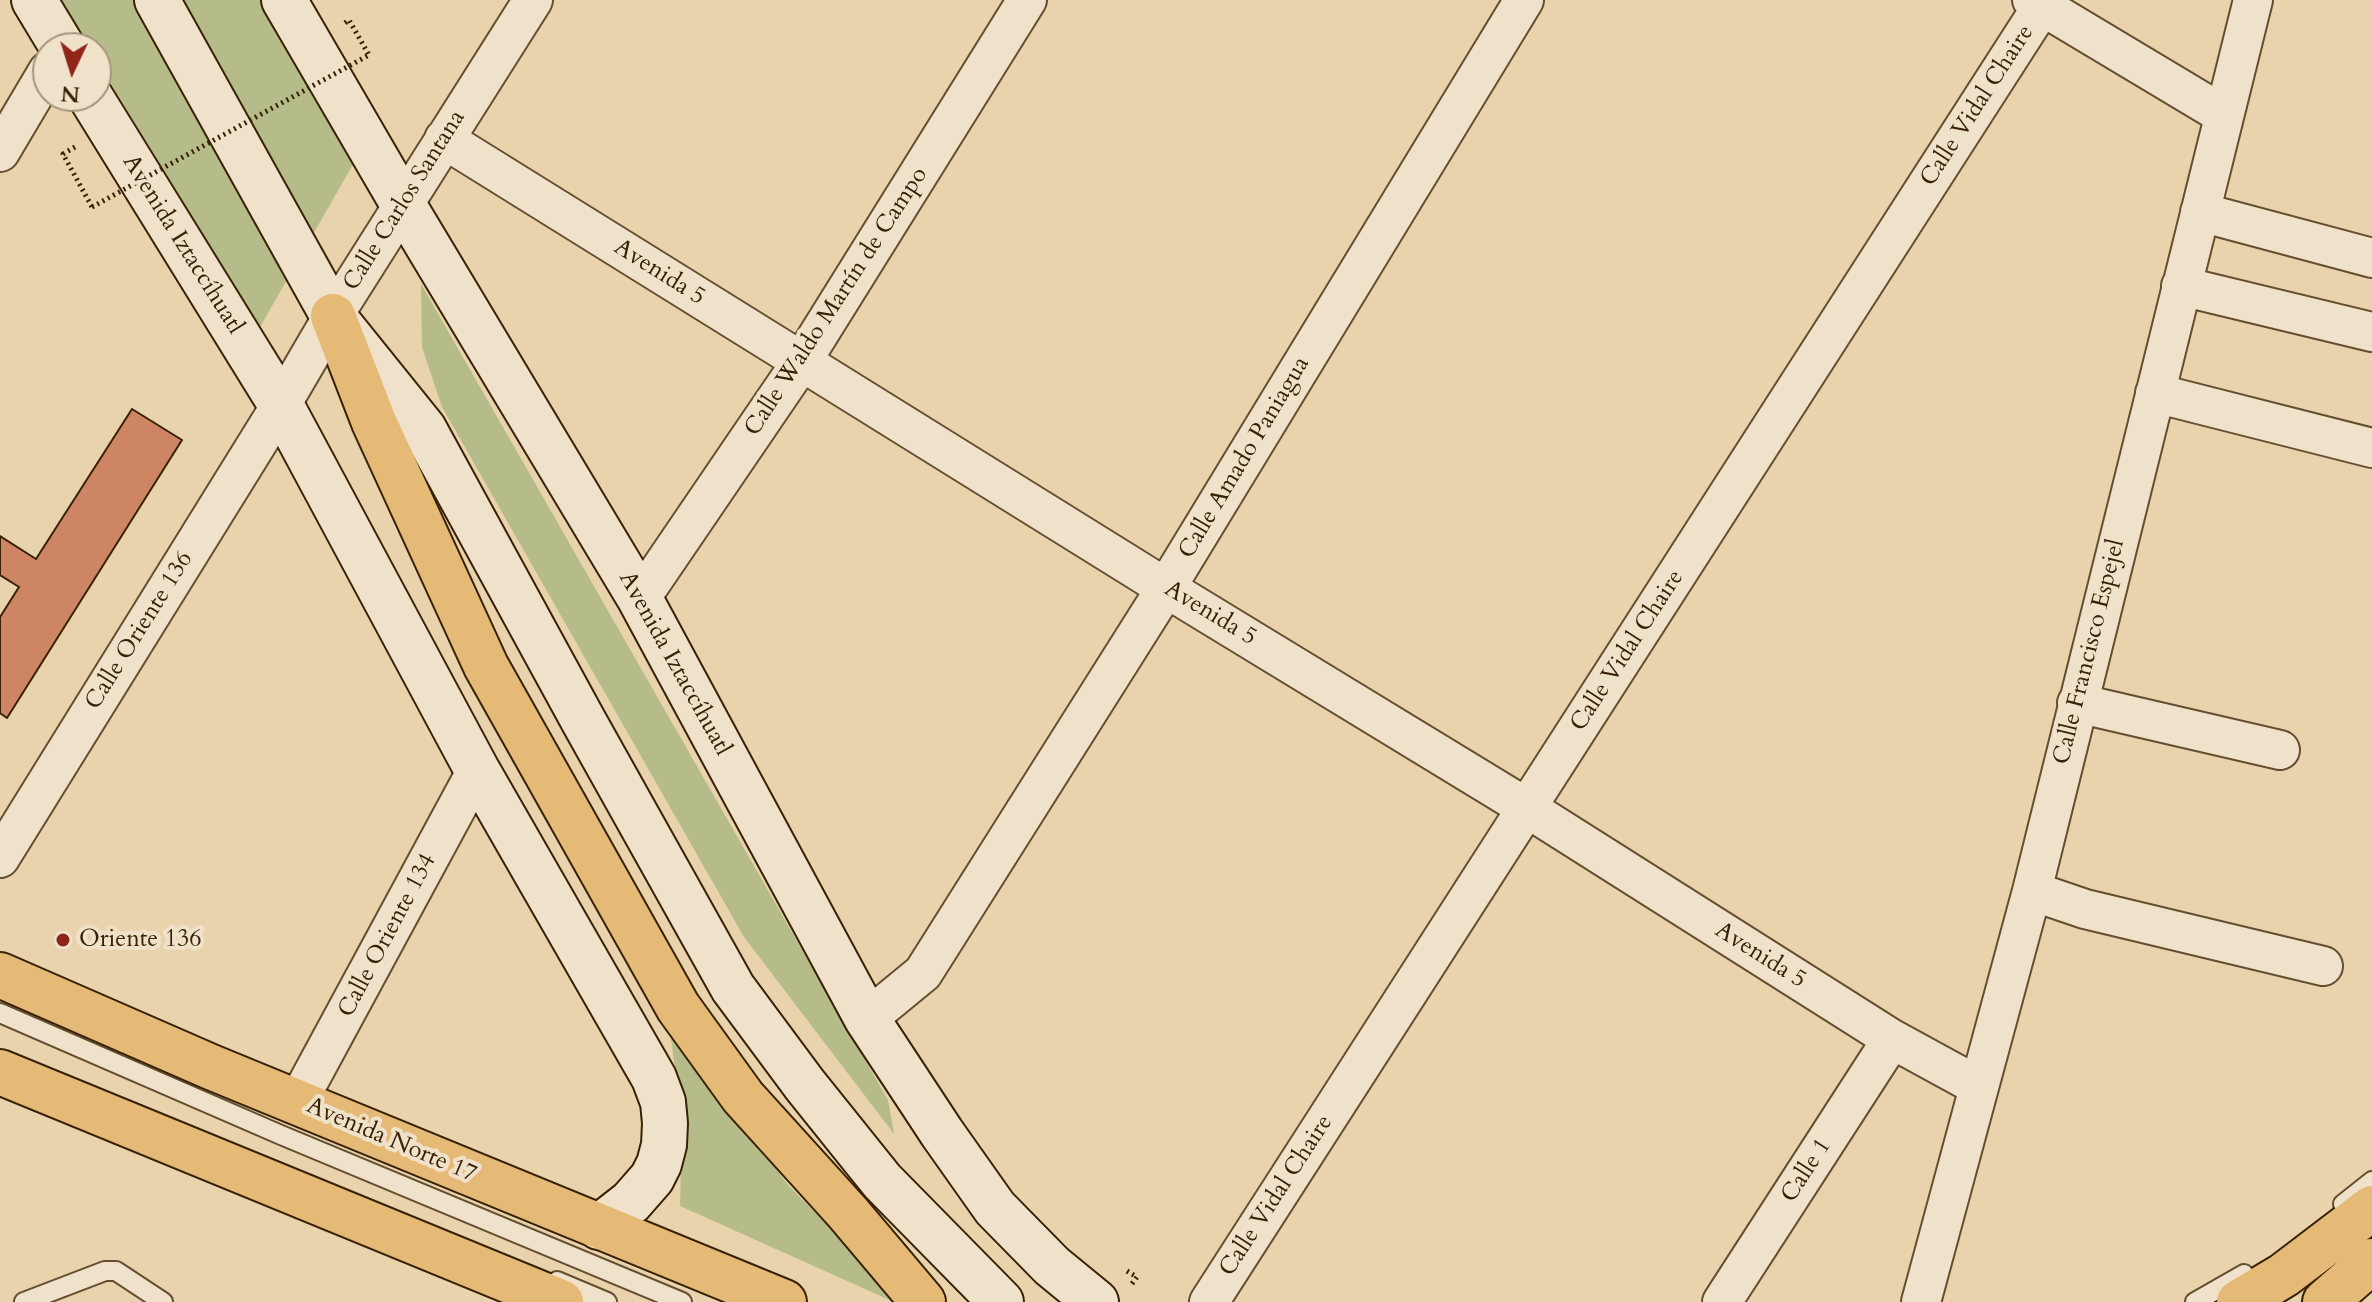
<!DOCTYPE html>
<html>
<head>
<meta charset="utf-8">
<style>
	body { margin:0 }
	#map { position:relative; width:2372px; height:1302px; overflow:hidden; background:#e8d3ad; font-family:Cardo,serif }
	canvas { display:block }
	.north { position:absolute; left:32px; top:32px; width:80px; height:80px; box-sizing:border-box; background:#f0e2ca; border:2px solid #a6957b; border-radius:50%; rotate:184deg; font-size:22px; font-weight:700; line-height:32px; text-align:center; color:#382105 }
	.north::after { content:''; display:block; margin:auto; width:28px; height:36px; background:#8f2418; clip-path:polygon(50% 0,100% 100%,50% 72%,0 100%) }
</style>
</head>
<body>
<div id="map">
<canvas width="2372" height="1302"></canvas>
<div class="north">N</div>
</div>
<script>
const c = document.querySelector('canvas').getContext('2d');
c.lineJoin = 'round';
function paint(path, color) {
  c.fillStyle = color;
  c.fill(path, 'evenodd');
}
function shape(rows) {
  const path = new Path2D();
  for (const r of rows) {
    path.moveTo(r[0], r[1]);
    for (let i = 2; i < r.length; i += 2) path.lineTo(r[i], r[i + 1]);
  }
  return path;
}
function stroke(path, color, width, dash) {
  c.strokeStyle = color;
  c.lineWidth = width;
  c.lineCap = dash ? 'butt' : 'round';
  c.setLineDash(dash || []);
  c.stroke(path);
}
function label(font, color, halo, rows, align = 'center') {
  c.font = font + ' Cardo,serif';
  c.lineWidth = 8;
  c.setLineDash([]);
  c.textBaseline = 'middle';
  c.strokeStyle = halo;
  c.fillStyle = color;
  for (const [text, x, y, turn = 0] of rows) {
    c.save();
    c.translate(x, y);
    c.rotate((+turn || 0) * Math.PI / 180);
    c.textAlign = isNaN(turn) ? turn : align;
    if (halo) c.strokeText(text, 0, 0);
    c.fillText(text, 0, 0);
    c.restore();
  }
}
paint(shape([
	[60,0,270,0,355,161,260,327,96,59,96,48,89,48],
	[421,284,888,1100,894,1134,744,937,442,407,422,347],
	[670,1031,790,1187,903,1302,894,1302,680,1206,682,1120]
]), '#b6bc89');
const building = shape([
	[132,409,182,440,7,718,0,713,0,617,19,587,0,575,0,536,36,559,132,409]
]);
paint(building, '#cd8564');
stroke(building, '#382105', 2);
const lane = shape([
	[0,1013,281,1135,682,1302],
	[2343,1204,2372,1181],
	[557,1281,607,1302],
	[24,1302,105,1271,116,1271,163,1302],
	[2195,1302,2244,1274]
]);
const street = shape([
	[2032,0,2224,115],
	[444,139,1166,588,1527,808,1892,1039,1978,1086],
	[0,152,48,71],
	[2200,212,2372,258],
	[2181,286,2372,332],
	[2155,393,2372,448],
	[640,599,802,361,1027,0],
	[2077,703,2280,750],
	[0,858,281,405,333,316,533,0],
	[2032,891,2085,909,2323,966],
	[867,1019,923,973,1166,588,1524,0],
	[298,1101,477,770],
	[1209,1302,2046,0],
	[1722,1302,1892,1039],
	[1921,1302,2032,891,2253,0]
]);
const secondary = shape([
	[34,0,63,48],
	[157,0,333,316,424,429,583,720,733,988,805,1085,882,1181,1001,1302],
	[284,0,404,206,640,599,867,1019,942,1133,995,1208,1052,1266,1096,1302],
	[90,96,281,405,477,770,654,1078,663,1102,665,1123,664,1145,659,1164,652,1178,631,1202,599,1227]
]);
const primary = shape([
	[333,316,374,422,486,666,678,1007,743,1097,848,1213,923,1302],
	[0,975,211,1067,784,1302],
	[0,1072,561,1302]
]);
const highway = shape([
	[2239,1302,2284,1275,2372,1208],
	[2325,1302,2372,1261]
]);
stroke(lane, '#644e2f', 22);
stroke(street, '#644e2f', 42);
stroke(secondary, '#382105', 48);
stroke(primary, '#382105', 48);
stroke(highway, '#382105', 48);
stroke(shape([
	[345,23,349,20,369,55],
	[75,147,63,154,92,207],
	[1127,1271,1137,1277,1131,1285]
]), '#382105', 5, [2, 4]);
stroke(lane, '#f0e2ca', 18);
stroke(street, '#f0e2ca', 38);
stroke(secondary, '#f0e2ca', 44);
stroke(primary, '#e4ba76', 44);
stroke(highway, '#e4ba76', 44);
stroke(shape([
	[92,207,369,55]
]), '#382105', 5, [2, 4]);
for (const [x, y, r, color] of [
	[63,940,8,"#8f2418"]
]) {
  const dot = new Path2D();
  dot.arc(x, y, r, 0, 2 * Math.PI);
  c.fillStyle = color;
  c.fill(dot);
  stroke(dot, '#f0e2ca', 3);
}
label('24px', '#382105', '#f0e2ca', [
	["Calle Vidal Chaire",1978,106,-57],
	["Calle Carlos Santana",405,201,-58],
	["Avenida Iztaccíhuatl",182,245,58],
	["Avenida 5",659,273,32],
	["Calle Waldo Martín de Campo",837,302,-57],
	["Calle Amado Paniagua",1245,458,-59],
	["Avenida 5",1210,614,31],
	["Calle Oriente 136",140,631,-58],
	["Calle Vidal Chaire",1628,651,-57],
	["Calle Francisco Espejel",2090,652,-76],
	["Avenida Iztaccíhuatl",674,664,61],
	["Calle Oriente 134",388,936,-62],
	["Avenida 5",1760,956,32],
	["Avenida Norte 17",391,1141,23],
	["Calle 1",1807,1171,-57],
	["Calle Vidal Chaire",1277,1196,-57]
]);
label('24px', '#382105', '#f0e2ca', [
	["Oriente 136",79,940]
], 'left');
</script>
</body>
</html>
